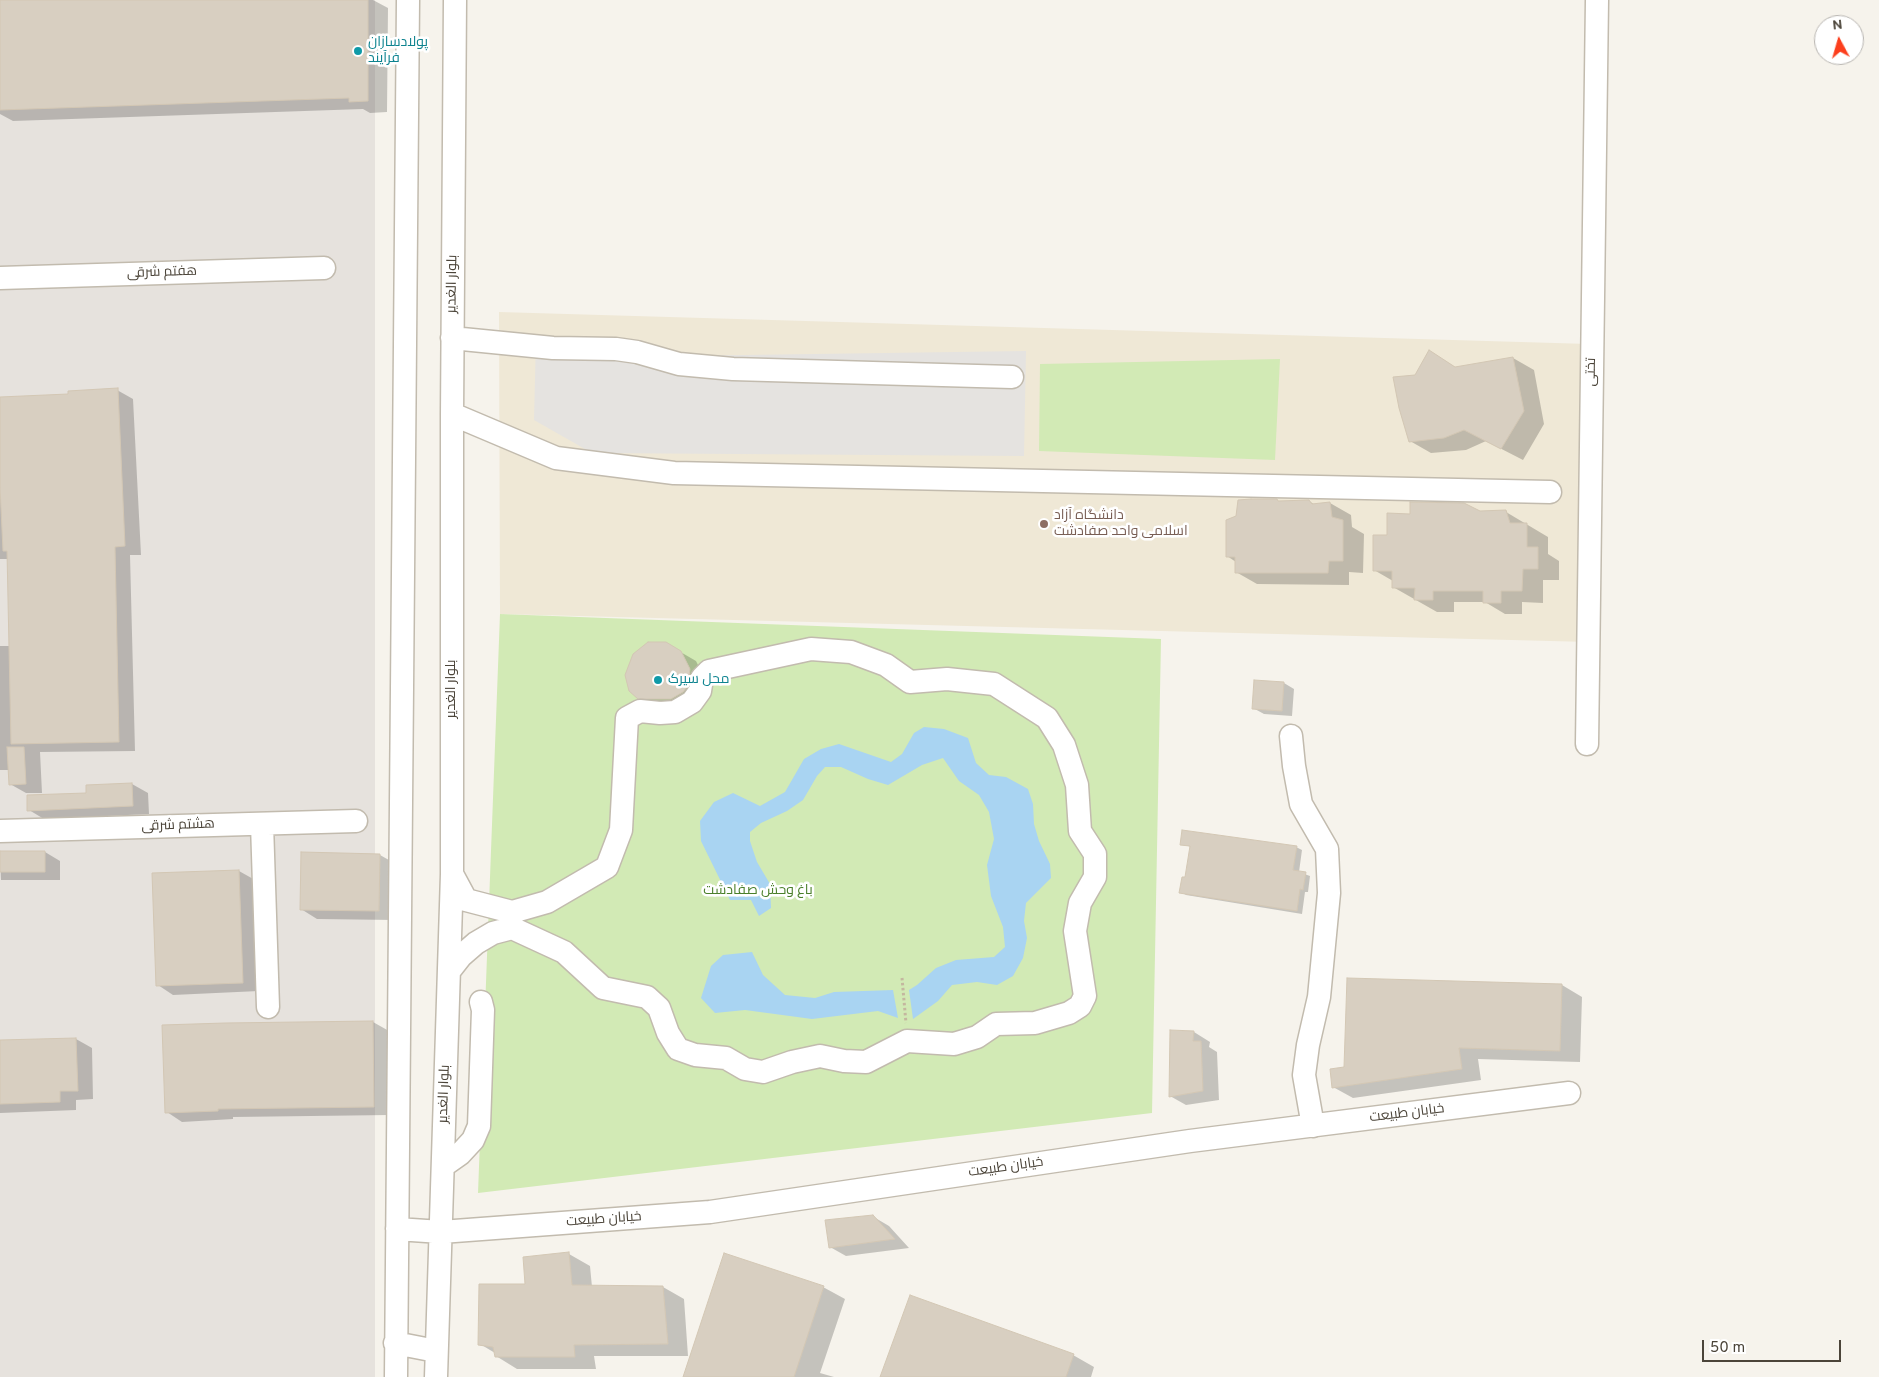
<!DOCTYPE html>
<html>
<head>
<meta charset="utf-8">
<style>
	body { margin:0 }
	#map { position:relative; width:1879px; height:1377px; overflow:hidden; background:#f6f3ec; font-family:Overpass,sans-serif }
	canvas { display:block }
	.north { position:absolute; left:1814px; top:15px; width:50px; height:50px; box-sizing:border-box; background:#fff; border:1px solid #b7b4b0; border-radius:50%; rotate:354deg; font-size:14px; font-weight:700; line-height:20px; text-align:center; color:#4b4439 }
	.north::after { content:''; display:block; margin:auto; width:18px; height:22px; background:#fc3f1d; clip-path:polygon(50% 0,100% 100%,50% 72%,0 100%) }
	.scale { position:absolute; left:1702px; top:1340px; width:139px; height:22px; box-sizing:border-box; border:2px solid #4b4439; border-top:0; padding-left:6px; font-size:15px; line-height:18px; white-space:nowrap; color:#4b4439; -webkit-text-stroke:4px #fff; paint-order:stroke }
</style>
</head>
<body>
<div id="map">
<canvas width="1879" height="1377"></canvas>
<div class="north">N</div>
<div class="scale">50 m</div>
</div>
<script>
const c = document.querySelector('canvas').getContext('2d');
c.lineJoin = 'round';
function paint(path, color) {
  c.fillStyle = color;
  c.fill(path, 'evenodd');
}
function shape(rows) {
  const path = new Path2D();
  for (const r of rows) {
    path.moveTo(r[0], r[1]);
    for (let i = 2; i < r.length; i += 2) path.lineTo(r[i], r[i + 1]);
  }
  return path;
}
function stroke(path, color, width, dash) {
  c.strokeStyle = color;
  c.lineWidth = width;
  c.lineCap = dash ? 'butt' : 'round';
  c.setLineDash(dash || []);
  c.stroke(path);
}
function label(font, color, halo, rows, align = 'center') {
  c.font = font + ' Overpass,Cairo,sans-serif';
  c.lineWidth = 5;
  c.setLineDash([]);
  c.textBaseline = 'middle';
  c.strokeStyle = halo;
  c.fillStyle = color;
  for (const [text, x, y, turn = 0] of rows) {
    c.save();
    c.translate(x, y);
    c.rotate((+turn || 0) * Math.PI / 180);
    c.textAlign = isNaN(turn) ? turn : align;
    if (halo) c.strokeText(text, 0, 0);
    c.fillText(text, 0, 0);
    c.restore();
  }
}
paint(shape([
	[0,0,375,0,375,1377,0,1377]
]), '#e6e2dd');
paint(shape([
	[499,312,1589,344,1589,642,500,614]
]), '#efe8d6');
paint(shape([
	[1280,359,1275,460,1039,451,1040,364],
	[500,614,1161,639,1152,1113,478,1193]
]), '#d2eab5');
paint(shape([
	[536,339,603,357,1026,351,1024,456,592,453,534,420]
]), '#e5e3e0');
paint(shape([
	[924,727,944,729,968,738,976,763,989,775,1006,777,1028,789,1033,804,1034,824,1039,841,1050,864,1051,878,1026,903,1024,921,1027,938,1023,958,1013,976,997,985,977,982,952,985,938,1001,913,1019,909,990,917,985,936,968,956,960,994,957,1005,947,1003,927,991,896,987,865,994,839,989,812,979,795,959,781,943,758,922,765,888,785,868,779,841,767,825,767,817,776,803,800,787,811,761,823,750,832,750,841,757,862,770,884,771,908,759,916,751,900,730,900,701,841,700,821,714,802,733,793,760,806,785,792,804,759,821,749,839,744,891,762,902,754,914,733],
	[752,952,763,975,785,995,815,998,834,992,893,990,898,1018,878,1011,812,1019,745,1010,715,1013,701,998,711,966,723,955]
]), '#a9d4f2');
paint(shape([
	[0,0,373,0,388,8,387,112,370,113,363,109,13,121,0,114],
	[1429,352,1456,368,1513,358,1534,370,1544,424,1523,460,1486,441,1466,450,1431,453,1410,441,1416,376],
	[117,390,133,399,141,555,130,555,135,751,40,752,42,793,26,793,10,784,9,770,0,770,0,646,10,646,9,559,0,559,0,499,2,499,0,398,70,395],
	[1309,501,1315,505,1330,503,1351,515,1352,527,1364,534,1363,573,1349,572,1349,585,1257,584,1236,572,1236,562,1227,556,1280,503],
	[1480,512,1506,512,1548,537,1548,554,1559,561,1559,580,1543,580,1543,603,1522,602,1522,614,1505,614,1485,602,1454,602,1454,612,1437,612,1393,587,1393,581,1374,570,1388,536],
	[665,643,696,661,705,679,703,695,655,707,638,698],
	[1284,683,1294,689,1292,716,1264,714,1253,708],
	[132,784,148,793,149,814,44,819,29,810,87,795,87,786],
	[1182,844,1296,847,1302,850,1299,872,1310,876,1308,892,1305,892,1302,914,1186,895,1181,892,1186,879,1191,847],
	[0,852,45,852,60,861,60,880,1,880],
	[380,855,396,864,394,920,317,919,301,909],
	[239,871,255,880,259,991,173,995,158,985],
	[1562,985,1582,997,1580,1062,1478,1059,1481,1080,1353,1098,1333,1087,1345,1069],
	[373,1022,389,1031,390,1115,233,1117,233,1119,182,1122,167,1112],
	[1171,1031,1194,1032,1210,1042,1209,1047,1217,1052,1219,1100,1186,1105,1170,1096],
	[76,1039,92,1048,93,1099,76,1100,76,1110,0,1113,0,1042],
	[872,1216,889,1226,909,1248,846,1256,830,1247],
	[569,1254,590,1266,592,1287,663,1287,684,1299,688,1356,594,1356,596,1369,517,1369,496,1356,495,1353,480,1344],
	[823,1287,845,1299,820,1373,834,1377,684,1377],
	[1073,1355,1094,1367,1091,1377,885,1377]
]), '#0003');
const building = shape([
	[0,0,368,0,368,101,349,102,349,98,0,110,0,0],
	[1429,350,1455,367,1513,357,1524,411,1501,449,1464,430,1444,438,1409,442,1399,408,1393,377,1415,375,1429,350],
	[118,388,125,546,115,547,119,742,11,744,7,551,3,551,0,487,0,397,68,394,68,391,118,388],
	[1251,499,1277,499,1278,501,1309,500,1312,504,1330,502,1332,517,1343,520,1343,561,1329,561,1328,573,1235,573,1235,557,1226,557,1226,520,1236,516,1238,500,1251,499],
	[1410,502,1464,503,1480,511,1506,510,1510,523,1527,523,1527,547,1538,547,1538,569,1523,569,1522,591,1501,591,1501,603,1483,603,1483,591,1433,591,1433,600,1414,600,1415,588,1392,588,1392,571,1373,571,1373,535,1387,535,1387,513,1410,514,1410,502],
	[648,642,666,642,681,651,690,669,688,686,683,692,671,699,638,699,629,691,625,675,633,654,648,642],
	[1254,680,1284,682,1282,711,1252,709,1254,680],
	[7,747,24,747,26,784,9,785,7,747],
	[132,783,133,806,27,811,27,795,86,793,86,785,132,783],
	[1182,830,1297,846,1293,870,1306,872,1303,890,1300,889,1297,911,1179,893,1182,877,1185,877,1190,846,1180,845,1182,830],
	[0,851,45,851,45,872,0,872,0,851],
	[301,852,380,854,379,911,300,910,301,852],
	[239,870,243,983,156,986,152,873,239,870],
	[1347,978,1562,984,1560,1051,1459,1048,1462,1069,1332,1088,1330,1069,1344,1067,1347,978],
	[373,1021,374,1107,218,1109,218,1111,165,1113,162,1025,225,1023,373,1021],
	[1170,1030,1194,1031,1193,1041,1201,1041,1203,1091,1169,1097,1170,1030],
	[76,1038,78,1091,60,1091,60,1102,0,1104,0,1040,76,1038],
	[873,1215,895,1239,829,1248,825,1220,873,1215],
	[569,1252,572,1285,663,1286,668,1344,574,1345,575,1357,495,1357,493,1347,478,1345,479,1284,525,1284,523,1257,569,1252],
	[724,1253,824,1286,794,1377,683,1377,724,1253],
	[910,1295,1074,1354,1066,1377,880,1377,910,1295]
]);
paint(building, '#d8cfc1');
stroke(building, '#d3c7b4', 1);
const minor = shape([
	[0,278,324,268],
	[452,338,553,348,616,349,637,352,679,364,733,369,1012,377],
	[452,414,556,458,674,473,1550,492],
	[1291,736,1294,766,1301,804,1327,849,1329,893,1319,997,1308,1045,1304,1075,1313,1126],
	[1587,744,1597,0],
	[262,824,268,1007],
	[0,831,356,821],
	[450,970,461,956,476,943,493,933,512,928,564,952,603,988,647,997,659,1008,668,1033,678,1049,695,1055,726,1058,745,1069,763,1072,792,1062,820,1056,844,1061,866,1062,907,1041,954,1044,977,1037,996,1024,1035,1023,1069,1013,1080,1006,1085,996,1075,931,1080,903,1095,877,1095,854,1080,831,1077,785,1064,745,1047,718,994,684,947,679,910,682,886,665,851,652,811,649,709,671,702,678,700,691,692,702,675,712,660,713,640,711,627,718,621,830,607,867,547,902,512,912,466,900,452,874],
	[443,1166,460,1154,473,1140,479,1126,483,1010,481,1002],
	[397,1229,441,1232,710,1212,1190,1141,1569,1093],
	[395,1343,436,1351],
	[396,1377,408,0],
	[436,1377,452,874,452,414,455,0]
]);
stroke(minor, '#c2bbae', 25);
stroke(shape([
	[902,978,906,1023]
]), '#c4b79f', 3, [2.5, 2.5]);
stroke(minor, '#fff', 22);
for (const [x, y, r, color] of [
	[358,51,5,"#0f9aa8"],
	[1044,524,5,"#8d6e63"],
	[658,680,5,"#0f9aa8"]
]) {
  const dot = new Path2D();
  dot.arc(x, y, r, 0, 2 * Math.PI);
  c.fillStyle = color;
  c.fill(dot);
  stroke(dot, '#fff', 2);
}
label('14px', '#0d838f', '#fff', [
	["پولادسازان",368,43],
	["فرآیند",368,59],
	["محل سیرک",668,680]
], 'left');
label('14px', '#4b4439', '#fff', [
	["هفتم شرقی",162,273,-2],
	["بلوار الغدیر",453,284,-89],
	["تختی",1592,372,-89],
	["بلوار الغدیر",452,689,-90],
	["هشتم شرقی",178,826,-2],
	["بلوار الغدیر",445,1094,-88],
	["خیابان طبیعت",1407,1114,-7],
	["خیابان طبیعت",1006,1168,-8],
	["خیابان طبیعت",604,1220,-4]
]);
label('14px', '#785e54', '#fff', [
	["دانشگاه آزاد",1054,516],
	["اسلامی واحد صفادشت",1054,532]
], 'left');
label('14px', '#4a7f2a', '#fff', [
	["باغ وحش صفادشت",758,891]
]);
</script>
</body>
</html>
